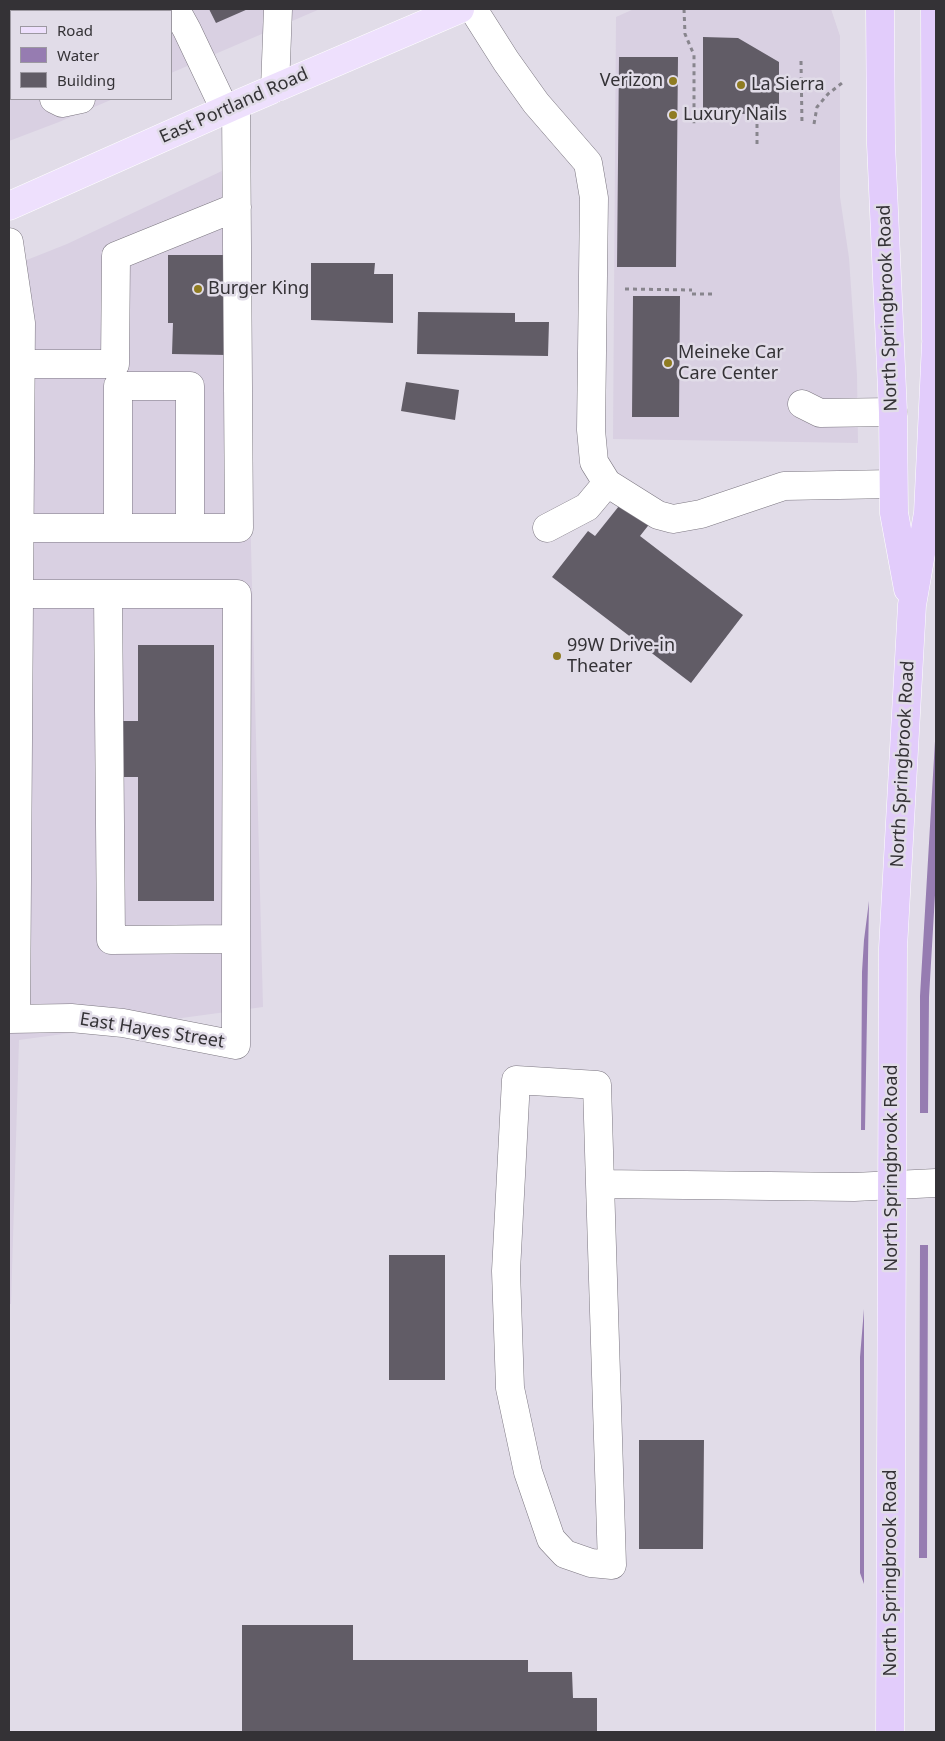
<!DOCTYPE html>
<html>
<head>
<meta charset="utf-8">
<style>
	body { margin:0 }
	#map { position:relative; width:945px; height:1741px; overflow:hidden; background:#e1dce8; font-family:"Noto Sans",sans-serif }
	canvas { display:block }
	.frame { position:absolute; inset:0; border:10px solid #343236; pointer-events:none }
	.legend { position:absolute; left:10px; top:10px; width:162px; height:90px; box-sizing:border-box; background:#e1dce8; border:1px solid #9c98a1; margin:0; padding:6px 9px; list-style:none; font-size:15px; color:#343236 }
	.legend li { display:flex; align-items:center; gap:10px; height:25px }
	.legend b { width:25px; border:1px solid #9c98a1 }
</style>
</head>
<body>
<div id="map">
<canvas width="945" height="1741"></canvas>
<div class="frame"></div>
<ul class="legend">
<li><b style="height:6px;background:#eee0fd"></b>Road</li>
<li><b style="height:14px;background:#967cb1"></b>Water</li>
<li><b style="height:14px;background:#615c66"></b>Building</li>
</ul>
</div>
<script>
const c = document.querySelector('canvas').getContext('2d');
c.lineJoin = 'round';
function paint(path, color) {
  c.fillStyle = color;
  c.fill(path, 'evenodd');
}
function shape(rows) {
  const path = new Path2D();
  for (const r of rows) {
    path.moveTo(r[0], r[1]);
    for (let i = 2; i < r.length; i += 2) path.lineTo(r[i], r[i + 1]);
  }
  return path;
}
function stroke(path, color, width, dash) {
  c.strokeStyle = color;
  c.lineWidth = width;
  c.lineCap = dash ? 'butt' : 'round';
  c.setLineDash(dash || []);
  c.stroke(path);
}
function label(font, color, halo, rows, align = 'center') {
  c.font = font + ' "Noto Sans",sans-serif';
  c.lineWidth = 5;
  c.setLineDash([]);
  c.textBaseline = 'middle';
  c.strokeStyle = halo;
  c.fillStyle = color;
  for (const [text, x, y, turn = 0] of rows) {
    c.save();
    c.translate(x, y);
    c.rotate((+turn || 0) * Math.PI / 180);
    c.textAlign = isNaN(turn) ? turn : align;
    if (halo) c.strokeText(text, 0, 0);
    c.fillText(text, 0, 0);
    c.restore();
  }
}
paint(shape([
	[9,9,320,9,171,73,171,11,11,11,11,99,113,99,59,122,9,141],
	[634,9,831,9,840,36,840,197,849,258,857,375,858,443,613,439,616,17],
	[241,162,263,1007,19,1040,11,1304,9,1304,9,267,67,244]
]), '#d9d0e2');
paint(shape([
	[936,724,936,878,929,997,928,1113,920,1113,920,996],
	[869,901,865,1130,861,1130,862,972,864,940],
	[920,1245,928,1245,927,1558,919,1558],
	[864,1309,864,1584,860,1573,860,1357]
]), '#967cb1');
paint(shape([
	[209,9,248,9,216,23],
	[703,37,738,38,779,62,779,114,729,114,729,110,703,109],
	[619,57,678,57,676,267,617,267],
	[168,255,228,255,227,355,172,354,173,323,168,323],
	[311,263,375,263,374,274,393,274,393,323,311,320],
	[633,296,680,296,679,417,632,417],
	[418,312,515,313,515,322,549,322,548,356,417,354],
	[406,382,459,390,455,420,401,411],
	[623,501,651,522,640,536,743,615,691,683,552,577,588,531,595,536],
	[138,645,214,645,214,901,138,901,138,777,119,777,119,721,138,721],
	[389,1255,445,1255,445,1380,389,1380],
	[639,1440,704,1440,703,1549,639,1549],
	[242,1625,353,1625,353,1660,528,1660,528,1672,572,1672,573,1698,597,1698,597,1732,242,1732]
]), '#615c66');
const minor = shape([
	[37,9,37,11],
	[106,9,107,11],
	[173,9,176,10,187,30,225,110],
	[473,9,506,61,536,103,588,163,594,198,591,430,594,462,607,483],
	[275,88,278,9],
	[54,99,62,103,81,99],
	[9,242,21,323,16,1018],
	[9,364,115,364,116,256,237,207],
	[802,404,820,413,893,412],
	[9,528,190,528,190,386,118,386,118,528],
	[190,528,239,528,236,105],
	[547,528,587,507,607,483,658,515,673,519,701,514,784,486,893,484],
	[19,594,237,594,236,939],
	[9,1019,71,1018,123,1023,236,1045,236,939,111,940,108,594],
	[600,1184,597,1085,516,1080,506,1271,510,1388,528,1472,551,1539,565,1554,591,1563,612,1565,600,1184,854,1187,936,1183]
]);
const major = shape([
	[9,206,236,105,460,9]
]);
const highway = shape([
	[880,9,881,144,893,412,894,513,908,589],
	[935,9,936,339],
	[890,1732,893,948,912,605,928,513,936,344]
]);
stroke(minor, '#7c7781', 29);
stroke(major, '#fff', 29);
stroke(highway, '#fff', 29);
stroke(shape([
	[684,9,685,34,694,55,694,124],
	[801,61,802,124],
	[757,124,757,146],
	[814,124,817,107,828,94,842,83],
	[625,289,692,290],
	[692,294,716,294]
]), '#88858d', 3, [4, 4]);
stroke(minor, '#fff', 28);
stroke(major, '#eee0fd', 28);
stroke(highway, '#e2ccfb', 28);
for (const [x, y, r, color] of [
	[673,81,5,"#8f7c22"],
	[741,85,5,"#8f7c22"],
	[673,115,5,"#8f7c22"],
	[198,289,5,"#8f7c22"],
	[668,363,5,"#8f7c22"],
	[557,656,5,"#8f7c22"]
]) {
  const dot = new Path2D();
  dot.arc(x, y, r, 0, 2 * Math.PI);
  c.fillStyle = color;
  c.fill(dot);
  stroke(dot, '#e1dce8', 2);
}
label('18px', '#343236', '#e1dce8', [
	["Verizon",663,81,"right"],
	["La Sierra",751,85],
	["Luxury Nails",683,115],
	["Burger King",208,289],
	["Meineke Car",678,353],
	["Care Center",678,374],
	["99W Drive-in",567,646],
	["Theater",567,667]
], 'left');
label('18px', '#343236', '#e1dce8', [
	["East Portland Road",234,106,-24],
	["North Springbrook Road",888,308,-92],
	["North Springbrook Road",903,764,-87],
	["East Hayes Street",152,1031,9],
	["North Springbrook Road",892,1168,-90],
	["North Springbrook Road",891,1573,-90]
]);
</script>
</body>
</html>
